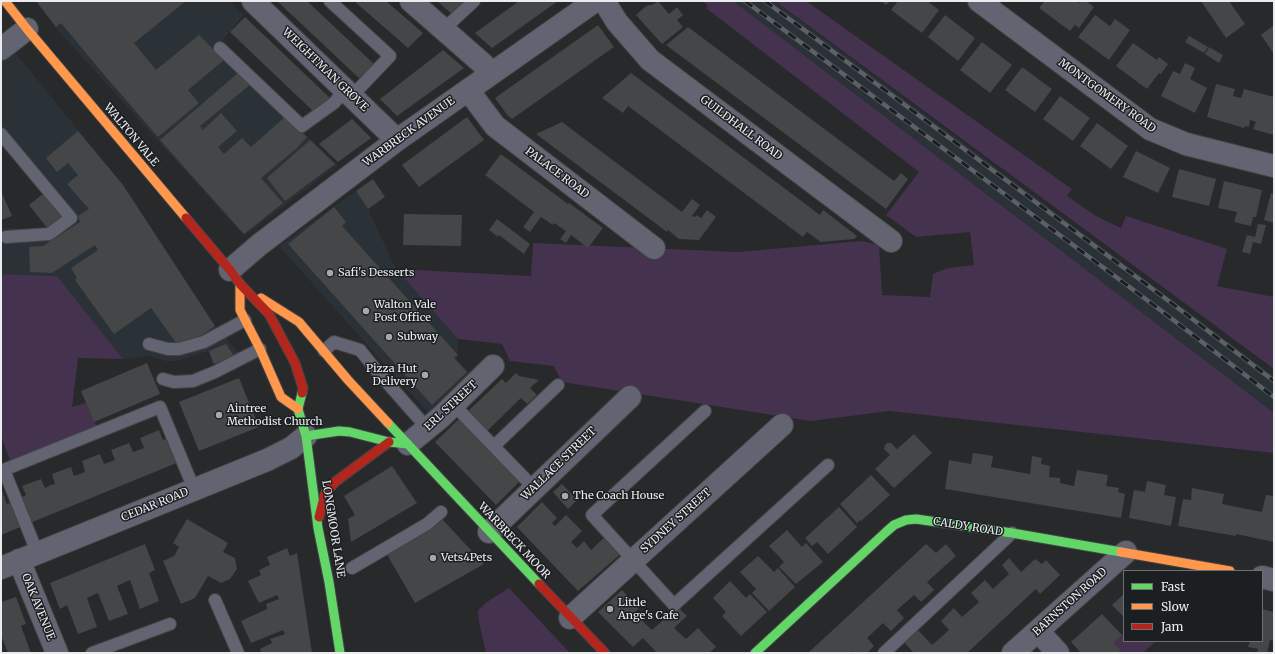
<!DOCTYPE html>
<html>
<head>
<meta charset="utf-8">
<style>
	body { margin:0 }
	#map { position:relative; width:1275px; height:654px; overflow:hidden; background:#27292b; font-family:Merriweather,serif }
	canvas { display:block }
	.frame { position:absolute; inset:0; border:2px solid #eaecee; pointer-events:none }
	.legend { position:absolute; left:1123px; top:570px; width:140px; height:72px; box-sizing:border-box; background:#1c1f22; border:1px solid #6e7174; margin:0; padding:5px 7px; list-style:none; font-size:12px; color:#eaecee }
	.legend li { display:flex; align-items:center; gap:8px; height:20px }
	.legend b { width:20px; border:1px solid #6e7174 }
</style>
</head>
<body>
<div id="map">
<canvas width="1275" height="654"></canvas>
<div class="frame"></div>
<ul class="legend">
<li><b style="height:5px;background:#63d668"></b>Fast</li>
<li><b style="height:5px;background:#ff974d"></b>Slow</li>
<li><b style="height:5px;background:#b3261e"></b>Jam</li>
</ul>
</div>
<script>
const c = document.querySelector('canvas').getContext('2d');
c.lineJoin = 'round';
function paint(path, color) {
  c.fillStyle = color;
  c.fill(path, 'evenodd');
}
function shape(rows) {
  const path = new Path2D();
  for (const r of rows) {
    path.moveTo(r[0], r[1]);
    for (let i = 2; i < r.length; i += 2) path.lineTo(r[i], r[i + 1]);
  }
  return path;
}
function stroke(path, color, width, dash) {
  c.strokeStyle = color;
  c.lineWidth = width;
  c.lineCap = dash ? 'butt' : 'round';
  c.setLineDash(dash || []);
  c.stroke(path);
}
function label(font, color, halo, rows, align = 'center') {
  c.font = font + ' Merriweather,serif';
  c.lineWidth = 3;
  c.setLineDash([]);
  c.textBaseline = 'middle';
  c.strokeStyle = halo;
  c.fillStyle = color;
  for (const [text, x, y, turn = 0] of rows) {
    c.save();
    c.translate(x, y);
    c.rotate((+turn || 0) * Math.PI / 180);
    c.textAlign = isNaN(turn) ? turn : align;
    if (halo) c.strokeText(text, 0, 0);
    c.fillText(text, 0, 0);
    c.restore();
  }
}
paint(shape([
	[36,1,230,1,244,15,215,49,338,165,244,236,55,27],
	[733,1,774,1,1274,376,1274,413],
	[1,35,123,185,215,326,240,354,213,365,208,351,177,361,165,361,150,356,123,359,57,276,1,274,1,228,48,229,63,216,1,141],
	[356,191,368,209,396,269,458,339,457,360,470,373,429,414,279,246]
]), '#2a3238');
paint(shape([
	[703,1,733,1,1274,413,1274,453,889,411,811,421,562,382,554,366,510,361,502,344,458,339,396,269,531,276,533,243,738,252,862,241,879,245,882,295,930,297,933,274,948,268,974,265,970,232,916,237,886,215,919,172,706,8,708,6],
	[775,1,806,1,1072,189,1067,196,1096,216,1121,228,1126,216,1227,249,1217,286,1274,297,1274,369],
	[1,274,57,276,123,359,78,358,72,407,86,403,94,422,99,428,11,463,1,436],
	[509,588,570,653,486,653,479,622,478,610,487,602],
	[1124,633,1124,641,1156,641,1143,653,1118,653,1121,650,1114,643]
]), '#45324e');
paint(shape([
	[36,1,186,1,134,43,156,70,199,35,224,60,188,90,199,103,158,137,100,70,61,23,56,27],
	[277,1,307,1,375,65,361,80],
	[354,1,386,1,423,33,408,48],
	[437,1,468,1,453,15],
	[519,1,558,1,492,48,475,33],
	[658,1,669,14,677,7,683,15,677,20,683,27,662,44,636,15,646,6,654,4],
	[881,1,890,1,886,5],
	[898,1,927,1,939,10,922,33,891,10],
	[1045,1,1076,1,1079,3,1081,1,1086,1,1094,7,1079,28,1075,25,1070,31,1039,8],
	[1201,1,1229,1,1245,24,1226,38],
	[945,15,975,38,958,61,928,37],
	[1095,15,1110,26,1115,19,1130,30,1109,60,1078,37],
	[245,17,331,99,314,112,230,32],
	[598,25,614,47,512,119,508,116,495,98],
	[1274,25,1274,54,1261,35],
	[688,27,894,181,901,173,908,179,886,209,666,45],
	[1189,36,1208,47,1204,53,1185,42],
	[982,42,1012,65,990,93,960,70],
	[1133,43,1157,60,1159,57,1168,64,1161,74,1159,73,1147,89,1116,66],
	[1209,47,1223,55,1219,63,1205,54],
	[443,50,464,68,397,116,380,99],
	[1185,63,1195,68,1190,79,1207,88,1195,113,1161,96,1173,71,1180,74],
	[1022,67,1052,89,1035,112,1005,90],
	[238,73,251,84,200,126,203,130,221,113,237,131,218,147,224,154,242,138,251,147,285,117,307,137,297,148,261,178,283,203,244,234,160,140],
	[631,73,820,215,823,210,857,236,854,239,821,242,807,232,803,237,628,106,623,113,602,98],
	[1216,84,1235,89,1233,96,1241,98,1244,89,1274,97,1274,135,1253,129,1256,122,1250,120,1249,127,1245,126,1244,128,1207,117],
	[1060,96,1090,118,1073,141,1043,119],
	[467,117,484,140,419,187,402,165],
	[352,119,371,138,338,162,319,144],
	[562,122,682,212,692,199,700,205,692,216,695,217,697,215,701,218,707,210,716,217,699,240,679,239,668,230,667,232,536,134],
	[1097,123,1128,146,1111,169,1080,146],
	[78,131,123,185,215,326,202,335,177,344,151,308,114,334,75,280,77,278,71,268,98,250,95,245,52,273,30,272,29,247,43,246,80,222,78,216,89,209,67,184,78,175,68,163,57,172,46,158],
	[310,140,335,164,285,201,267,178],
	[1136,151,1170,168,1158,193,1123,177],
	[501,154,568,204,569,203,603,228,588,248,571,235,566,243,560,239,566,231,554,223,553,225,541,217,530,232,523,227,534,212,485,175],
	[1179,169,1216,179,1209,206,1172,197],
	[373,179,385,197,368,209,356,191],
	[1224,181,1262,190,1256,217,1253,217,1251,226,1234,222,1237,212,1218,208],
	[1,191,12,216,1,220],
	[44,193,63,216,48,229,29,205],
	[1271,193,1274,194,1274,223,1264,220],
	[334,207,346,222,342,226,458,355,454,358,467,372,432,405,288,244],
	[404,214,462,215,461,246,403,245],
	[497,219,530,244,524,254,499,235,498,237,489,230],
	[1258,224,1266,225,1261,244,1253,242,1250,254,1242,252,1247,235,1255,237],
	[226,344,234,356,214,364,209,351],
	[147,363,160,394,94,422,81,391],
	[516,373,519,376,539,380,530,388,537,395,527,404,521,398,484,434,465,414,502,379,506,383],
	[239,378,259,427,199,451,179,402],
	[462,416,520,481,496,505,435,442],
	[159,430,163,440,169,437,179,462,30,523,20,498,26,495,22,486,41,479,45,488,51,485,55,484,52,474,71,467,74,476,85,472,82,461,100,454,104,464,115,460,111,450,129,443,133,452,144,448,140,438],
	[914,434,932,453,894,488,875,469,890,455,884,449,885,445,887,443,891,443,897,449],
	[973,453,993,456,991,467,1030,474,1032,456,1042,458,1041,464,1050,466,1049,477,1060,478,1060,483,1074,486,1077,470,1108,475,1106,486,1119,488,1118,492,1125,494,1121,518,945,489,949,460,971,464],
	[392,466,417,503,351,542,348,519,355,515,344,496],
	[871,475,890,495,861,521,860,520,857,523,840,504],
	[1147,481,1166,485,1164,495,1176,497,1171,526,1129,518,1134,490,1145,492],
	[562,484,577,500,568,509,553,492],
	[1,488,7,504,13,501,23,526,1,535],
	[1192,488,1224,494,1222,504,1262,512,1266,495,1274,496,1274,542,1236,534,1236,536,1178,526,1183,499,1191,500],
	[542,502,557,518,552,523,555,526,566,515,582,531,571,542,577,548,584,541,591,550,608,534,624,551,578,591,517,527],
	[839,507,857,527,828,554,817,542,812,546,805,538],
	[441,518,484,564,415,603,385,551],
	[187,519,228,543,223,552,235,558,237,569,230,579,221,583,208,576,195,598,181,604,163,561,174,556,179,547,173,543],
	[787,530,802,547,806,543,823,562,796,584,779,567,784,562,769,546],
	[145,544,155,570,149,573,159,601,140,609,130,580,117,586,128,614,109,621,98,593,87,598,97,627,78,634,67,605,60,609,50,583],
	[926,544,936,553,946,544,956,556,927,582,934,590,921,602,914,595,897,610,904,618,891,631,883,623,867,638,874,646,867,653,855,653,853,651,851,653,808,653],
	[287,548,290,556,297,553,312,653,262,653,260,649,272,643,270,639,285,634,283,630,251,643,241,621,267,609,266,604,279,599,277,595,259,603,248,581,261,575,259,570,270,565,267,557],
	[758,556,774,572,778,568,795,587,769,611,752,593,756,589,740,572],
	[1009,558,1021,572,1035,559,1042,564,1046,560,1060,575,1040,594,1036,589,967,653,914,653,903,641,917,629,932,645,949,630,941,621,954,608,962,617,979,602,971,593,985,580,993,589,1009,574,1002,565],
	[730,581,746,598,750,594,767,612,741,636,722,616,726,612,713,598],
	[622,590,639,608,634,613,652,630,678,607,687,616,674,628,686,639,698,628,716,647,709,653,657,653,643,638,633,647,598,612],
	[1124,594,1124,617,1112,605],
	[16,597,26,624,21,626,31,653,8,653,1,635,1,602],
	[1262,609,1274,612,1274,641,1270,640,1267,653,1257,653,1258,649,1248,647,1250,641,1262,641],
	[1102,614,1122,635,1114,643,1121,650,1118,653,1081,653,1071,642]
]), '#444647');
const lane = shape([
	[330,1,390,56,352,96],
	[444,29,474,1],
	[220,48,302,126,334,103,345,90],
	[1,134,71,218,49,234,6,237],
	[149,344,168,349,179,349,204,342,245,320],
	[324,351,334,342,360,350,376,370,428,429],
	[163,379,174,382,193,381,215,372,260,349],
	[453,404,534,488],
	[705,411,592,515,674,605,828,465],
	[494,446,558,385],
	[4,470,37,552],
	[1,471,160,407,194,489],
	[352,568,427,524,441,512],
	[215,600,238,653],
	[92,653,170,624],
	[884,653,1012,533]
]);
const street = shape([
	[253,1,397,140],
	[411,1,483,64,491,73],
	[604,1,617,22,650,60,891,241],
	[979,1,1150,129,1186,144,1274,166],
	[1,49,27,29],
	[468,90,495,126,654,248],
	[230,270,259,245,397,140,595,1],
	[408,444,441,417,493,366],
	[489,532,630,397],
	[19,560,57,653],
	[1,568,267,460,291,448,306,436],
	[1262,577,1274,580],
	[570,618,782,425],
	[1038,631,1058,653],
	[1013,653,1126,552]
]);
const fast = shape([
	[302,393,298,409,306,436,339,431,350,432,389,442,408,444],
	[388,423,539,584],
	[306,436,318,528,329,582,340,653],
	[755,653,886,532,894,525,906,520,916,519,1012,533,1121,552]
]);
const slow = shape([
	[5,1,27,29,186,218],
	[240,284,240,310,260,349,281,397,298,409],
	[261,298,299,322,348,380,388,423],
	[1121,552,1230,571]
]);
const jam = shape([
	[186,218,230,270,240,284,269,314,295,363,303,388,302,393],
	[319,517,325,494,335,482,389,442],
	[539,584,605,653]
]);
stroke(lane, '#434445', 14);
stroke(street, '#434445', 24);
stroke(fast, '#434445', 11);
stroke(slow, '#434445', 11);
stroke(jam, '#434445', 11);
stroke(lane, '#636472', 12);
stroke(street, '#636472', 22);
stroke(fast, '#63d668', 9);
stroke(slow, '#ff974d', 9);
stroke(jam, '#b3261e', 9);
const rail = shape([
	[745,1,1159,309,1274,397],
	[765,1,1166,299,1274,381]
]);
stroke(rail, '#5e6067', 4.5);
stroke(rail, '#1c1f22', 3, [9]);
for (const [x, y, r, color] of [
	[330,273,4,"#a6a8aa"],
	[366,311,4,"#a6a8aa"],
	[389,337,4,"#a6a8aa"],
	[425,375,4,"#a6a8aa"],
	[219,415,4,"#a6a8aa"],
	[565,496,4,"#a6a8aa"],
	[433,558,4,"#a6a8aa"],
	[610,609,4,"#a6a8aa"]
]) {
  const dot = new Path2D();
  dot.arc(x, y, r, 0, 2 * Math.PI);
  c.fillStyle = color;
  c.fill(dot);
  stroke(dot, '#1c1f22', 1.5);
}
label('11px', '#eaecee', '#1c1f22', [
	["WEIGHTMAN GROVE",325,70,44],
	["MONTGOMERY ROAD",1107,96,36],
	["GUILDHALL ROAD",741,128,37],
	["WARBRECK AVENUE",409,132,-36],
	["WALTON VALE",131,135,50],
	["PALACE ROAD",557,173,37],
	["ERL STREET",451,406,-43],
	["WALLACE STREET",559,464,-44],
	["CEDAR ROAD",155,505,-22],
	["SYDNEY STREET",676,521,-42],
	["CALDY ROAD",968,527,9],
	["LONGMOOR LANE",333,529,81],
	["WARBRECK MOOR",514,541,47],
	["BARNSTON ROAD",1070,602,-42],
	["OAK AVENUE",38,607,68]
]);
label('11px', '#eaecee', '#1c1f22', [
	["Safi's Desserts",338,273],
	["Walton Vale",374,305],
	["Post Office",374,318],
	["Subway",397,337],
	["Pizza Hut",417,369,"right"],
	["Delivery",417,382,"right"],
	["Aintree",227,409],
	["Methodist Church",227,422],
	["The Coach House",573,496],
	["Vets4Pets",441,558],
	["Little",618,603],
	["Ange's Cafe",618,616]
], 'left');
</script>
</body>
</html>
